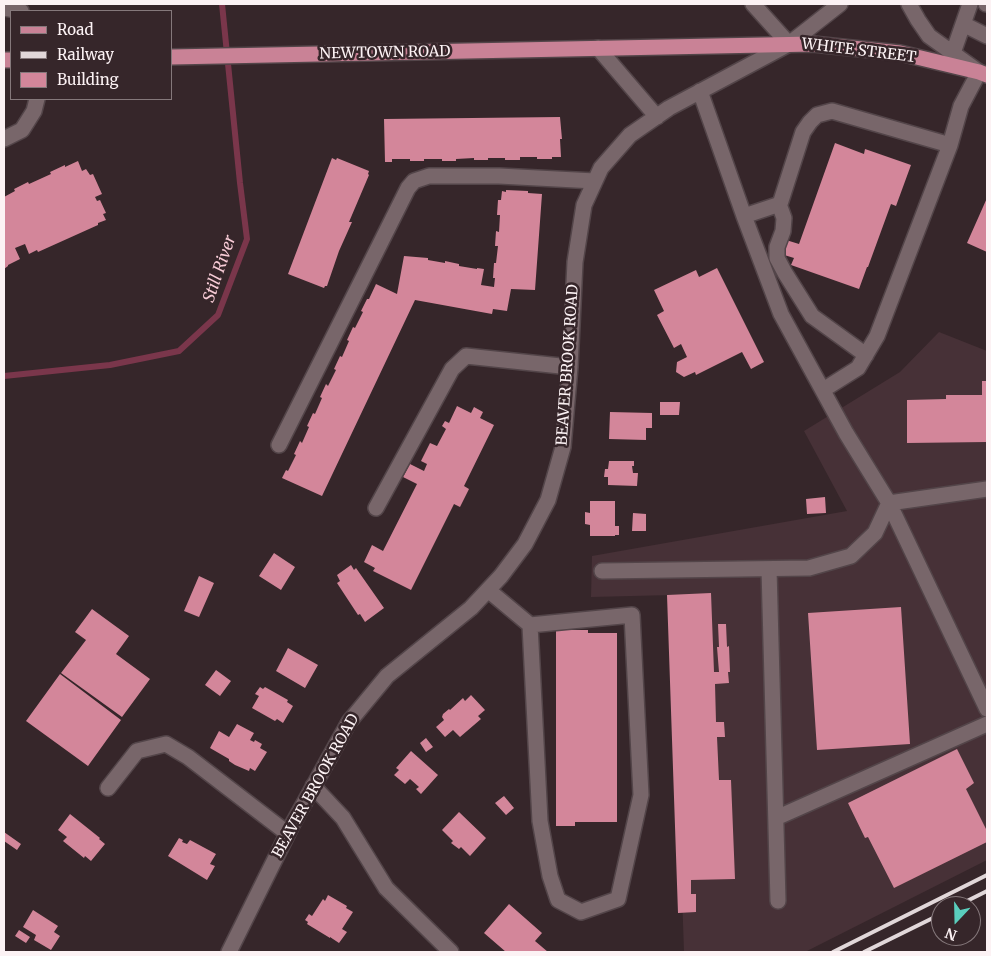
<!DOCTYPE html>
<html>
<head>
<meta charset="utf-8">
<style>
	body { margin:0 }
	#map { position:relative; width:991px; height:956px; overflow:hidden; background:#36262a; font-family:Merriweather,serif }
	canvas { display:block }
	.frame { position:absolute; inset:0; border:5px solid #fcf2f4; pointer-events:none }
	.legend { position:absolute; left:10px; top:10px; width:162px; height:90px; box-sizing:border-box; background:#36262a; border:1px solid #85787b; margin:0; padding:6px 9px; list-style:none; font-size:15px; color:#fcf2f4 }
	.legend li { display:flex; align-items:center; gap:10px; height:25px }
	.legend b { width:25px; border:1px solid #85787b }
	.north { position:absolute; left:931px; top:896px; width:50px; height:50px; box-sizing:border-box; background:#36262a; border:1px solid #85787b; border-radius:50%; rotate:201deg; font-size:14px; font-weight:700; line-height:20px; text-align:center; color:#fcf2f4 }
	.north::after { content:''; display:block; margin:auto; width:18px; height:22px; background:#5acebd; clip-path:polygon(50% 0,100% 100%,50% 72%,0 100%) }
</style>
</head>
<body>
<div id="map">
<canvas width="991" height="956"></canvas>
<div class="frame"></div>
<ul class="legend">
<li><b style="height:6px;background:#c98296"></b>Road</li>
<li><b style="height:6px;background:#e1d7d9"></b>Railway</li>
<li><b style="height:14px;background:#d3869a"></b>Building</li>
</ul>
<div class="north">N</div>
</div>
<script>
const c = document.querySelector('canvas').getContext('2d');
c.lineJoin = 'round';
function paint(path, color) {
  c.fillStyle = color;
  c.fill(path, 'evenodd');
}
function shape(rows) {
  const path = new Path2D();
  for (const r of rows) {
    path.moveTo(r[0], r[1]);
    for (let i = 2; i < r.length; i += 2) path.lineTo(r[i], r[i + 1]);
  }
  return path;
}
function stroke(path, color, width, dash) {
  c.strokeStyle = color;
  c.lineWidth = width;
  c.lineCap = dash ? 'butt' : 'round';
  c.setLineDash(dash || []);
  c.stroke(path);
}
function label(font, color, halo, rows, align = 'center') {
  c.font = font + ' Merriweather,serif';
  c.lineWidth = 5;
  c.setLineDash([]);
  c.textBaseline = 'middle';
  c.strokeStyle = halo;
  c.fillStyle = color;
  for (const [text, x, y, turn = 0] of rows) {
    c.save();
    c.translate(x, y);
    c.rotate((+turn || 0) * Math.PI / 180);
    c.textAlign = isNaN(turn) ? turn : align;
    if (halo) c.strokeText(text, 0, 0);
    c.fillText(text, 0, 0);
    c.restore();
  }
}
paint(shape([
	[939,332,987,351,987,860,805,952,684,952,672,595,591,597,592,556,847,511,804,431,900,372]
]), '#473137');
stroke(shape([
	[4,376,110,365,179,351,218,315,247,239,240,183,222,4]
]), '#7a364b', 6);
paint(shape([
	[560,117,562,139,560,139,561,157,552,157,552,159,537,159,537,157,520,157,520,160,505,160,505,158,488,158,488,160,474,160,474,158,456,159,456,161,442,161,442,159,424,159,424,161,410,161,410,159,392,159,392,162,385,162,384,119],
	[835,143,864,154,865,149,911,165,896,206,891,204,868,267,867,267,859,289,791,265,794,258,781,254,786,240,799,244],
	[332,158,336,160,337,158,369,171,368,174,369,175,349,222,352,222,339,251,327,286,325,286,324,288,288,274],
	[78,161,82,171,86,169,90,175,93,174,102,194,95,197,97,201,100,200,106,213,103,214,106,220,98,223,98,225,38,252,37,250,29,254,25,244,15,248,20,259,8,265,8,266,4,269,4,204,5,204,4,197,15,191,14,189,28,182,29,184,51,174,50,172,65,165,65,167],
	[506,190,528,191,528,193,542,194,535,290,511,289,507,311,493,309,492,314,415,300,322,496,282,478,286,470,288,471,296,455,294,454,300,441,302,443,309,427,307,426,313,413,315,414,322,398,320,397,326,384,328,386,336,370,334,369,340,356,342,357,349,341,347,340,353,327,355,328,363,312,361,311,367,299,369,299,376,284,397,294,404,256,428,258,428,260,445,263,445,261,459,264,459,266,477,269,477,268,484,269,481,285,494,287,495,278,493,278,494,263,496,263,498,246,495,246,496,231,499,232,500,215,497,215,498,200,501,200,502,191,506,192],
	[987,198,987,252,967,243],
	[717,268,764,362,751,369,742,352,696,375,695,372,684,377,676,372,677,362,687,357,681,344,674,348,657,315,664,311,654,290,696,270,699,277],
	[982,381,987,381,987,442,907,443,907,400,946,399,946,395,982,395],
	[660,402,680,402,679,415,660,415],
	[457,406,471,413,474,407,483,412,480,418,494,425,464,486,469,489,460,507,454,504,411,590,373,571,375,568,364,562,372,545,383,551,417,484,403,477,410,464,424,471,427,464,421,461,430,443,437,446,446,429,442,426,445,421,449,423],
	[610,412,652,413,652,428,646,428,646,440,609,439],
	[609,461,634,461,634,466,632,466,633,473,638,473,637,486,608,485,608,477,604,477,605,469,608,469],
	[825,497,826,513,807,514,806,499],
	[590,501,615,501,615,526,619,526,619,535,615,535,615,536,590,536,590,525,585,524,585,512,590,513],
	[633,513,646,514,646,531,632,531],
	[274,553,295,567,281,590,259,576],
	[351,565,354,570,356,568,384,608,365,622,360,614,358,615,337,583,340,581,337,575],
	[199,576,214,583,199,617,184,611],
	[711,593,714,672,719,672,717,647,719,647,718,624,726,624,727,647,729,646,730,672,728,672,729,683,715,684,716,722,724,722,725,737,717,737,719,780,731,780,735,879,691,880,691,894,696,894,696,912,678,913,667,595],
	[901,607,910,744,817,750,808,613],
	[92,609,129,636,116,654,150,679,122,717,61,673,86,640,75,632],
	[556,630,588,630,588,633,617,633,617,822,575,822,575,826,556,826],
	[288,648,318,665,305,688,276,671],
	[216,670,231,681,220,696,205,685],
	[60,674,121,720,88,766,26,721],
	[260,687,263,689,265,687,288,700,287,702,293,706,283,723,277,719,275,721,252,708,259,696,255,694],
	[471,695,485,710,478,716,481,719,460,737,453,730,445,737,436,727,444,720,442,717,443,714,449,709,450,710,463,698,465,701],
	[237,724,254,733,250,740,254,742,255,740,262,744,260,748,267,752,255,771,250,768,249,771,235,765,229,761,229,759,210,748,219,731,229,737],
	[426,738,433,747,426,752,420,743],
	[957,749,974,783,966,789,987,831,987,842,894,888,868,837,865,838,848,803],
	[411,751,438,775,421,794,416,789,419,787,410,779,405,784,394,775,399,770,396,768],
	[504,796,514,808,506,815,495,803],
	[459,812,486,838,470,856,461,847,459,849,451,843,453,841,442,830],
	[70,814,100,838,99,839,105,844,91,861,85,856,84,858,63,841,67,837,58,830],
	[4,832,21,844,17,850,4,841],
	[179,838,183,840,182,842,187,844,190,840,216,854,210,864,215,866,207,880,168,856],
	[328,895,347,906,346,908,353,912,342,929,347,932,339,943,330,937,330,938,307,924,308,922,305,920,309,914,312,916,323,899,325,901],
	[509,904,542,933,535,941,548,952,509,952,507,951,506,952,484,933],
	[33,910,58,926,54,932,60,936,51,950,34,940,36,935,23,927],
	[19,930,30,937,26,943,15,936]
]), '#d3869a');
const minor = shape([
	[753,4,789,44],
	[986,4,987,4],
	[4,8,21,11],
	[963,24,987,36],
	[598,48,657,117],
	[953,53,970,4],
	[4,139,22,130,34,111,37,99],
	[779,204,784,218,783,231,777,247,777,258,785,273,812,316,866,355],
	[744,216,780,204,803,132,810,122,817,115,832,111,950,145],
	[823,390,858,368,877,336,950,145,961,106,979,72,929,36,918,20,909,4],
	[279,445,380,244,408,188,414,181,429,176,499,176,595,181],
	[987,489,889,503,987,709],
	[376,508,452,369,466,356,570,367],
	[769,569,778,901],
	[602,571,809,568,851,556,875,533,889,503,846,433,781,314,744,216,700,91],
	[488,590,530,625,540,821,550,876,558,900,581,912,618,899,641,795,632,615,530,625],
	[313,786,343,818,386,888,451,952],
	[108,788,137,751,166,744,188,757,287,833],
	[776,818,987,724],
	[229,952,291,827,349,722,387,676,471,608,501,576,525,544,548,500,563,447,570,367,575,262,584,205,601,168,630,135,669,108,789,44,840,4]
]);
const major = shape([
	[171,57,813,44,900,53,979,72,987,75],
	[4,60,11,60]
]);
stroke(minor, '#534549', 18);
stroke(major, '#534549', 18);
stroke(minor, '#78666a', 15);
stroke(major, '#c98296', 15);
stroke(shape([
	[957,906,987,891],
	[833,952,987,875],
	[864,952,941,914]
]), '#e1d7d9', 4);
label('15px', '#fcf2f4', '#36262a', [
	["WHITE STREET",859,51,7],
	["NEWTOWN ROAD",385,53,-1],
	["BEAVER BROOK ROAD",568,365,-86],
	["BEAVER BROOK ROAD",316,786,-61]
]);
label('italic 16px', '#f9cdd8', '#36262a', [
	["Still River",220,269,-71]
]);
</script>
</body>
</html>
